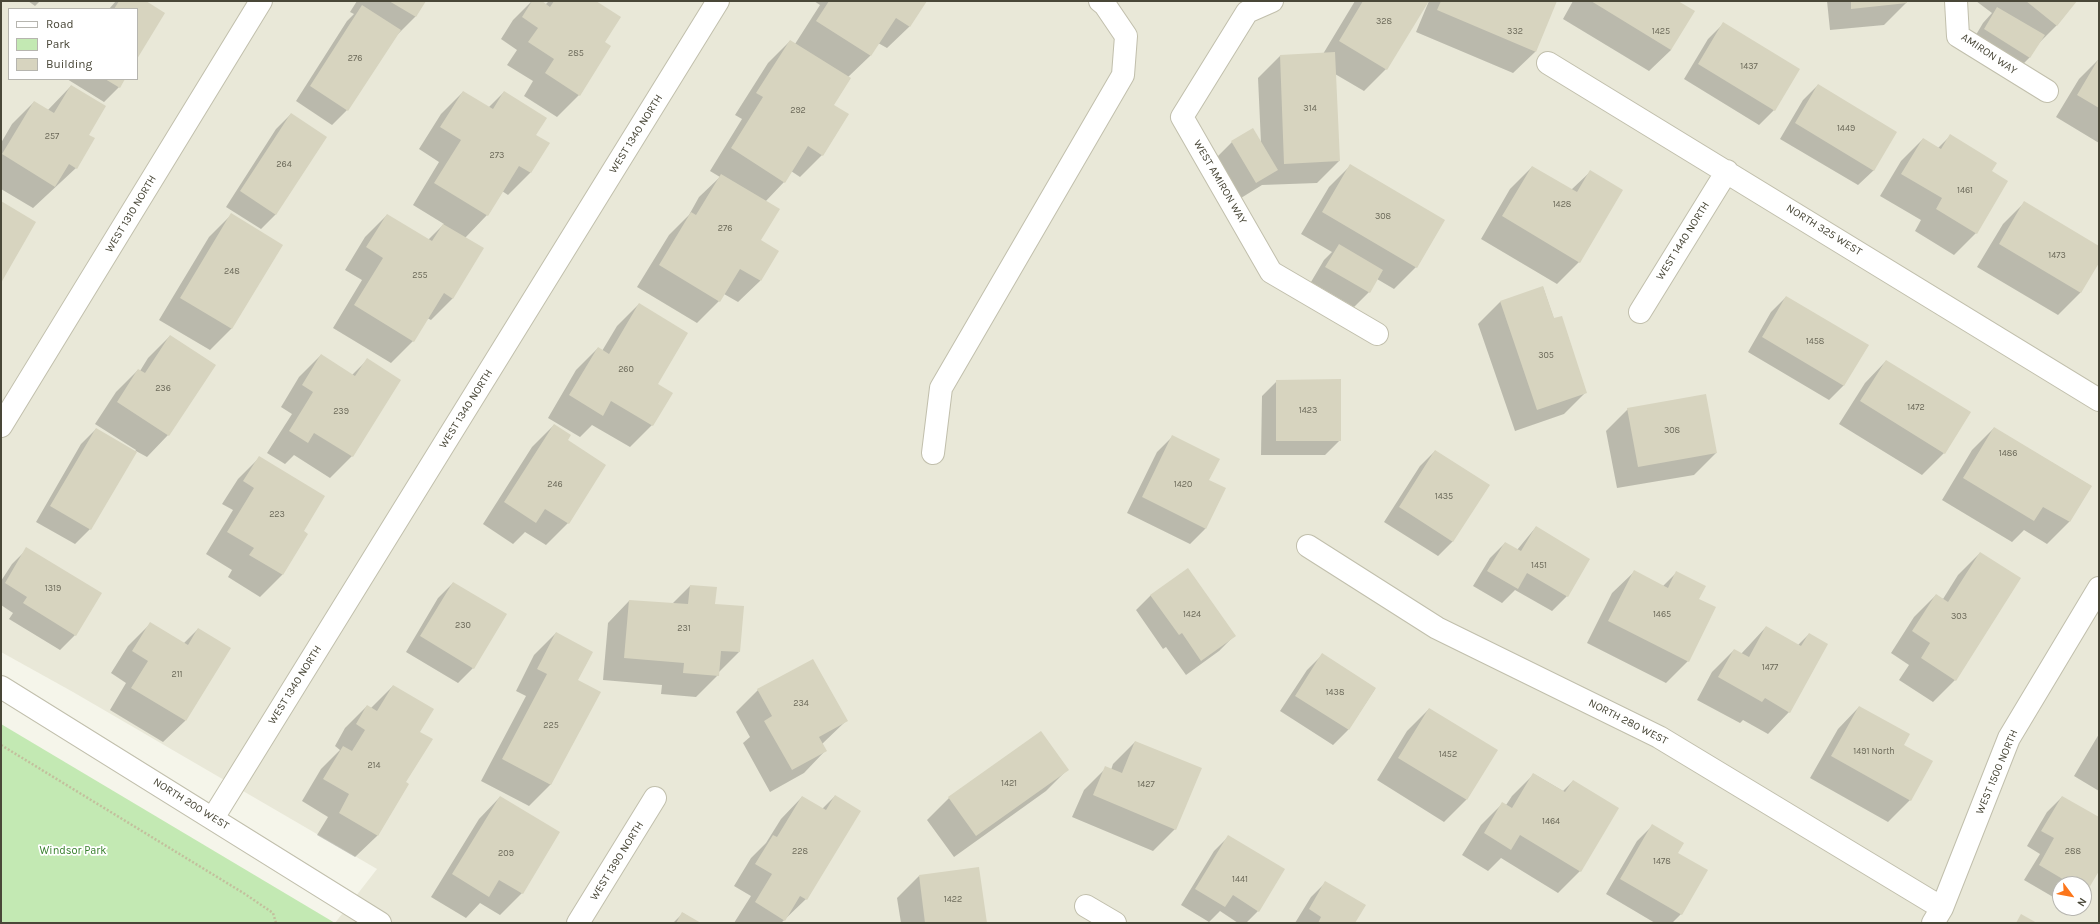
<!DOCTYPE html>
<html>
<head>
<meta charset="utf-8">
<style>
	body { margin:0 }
	#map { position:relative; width:2100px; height:924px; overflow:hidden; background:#f5f5ea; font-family:Karla,sans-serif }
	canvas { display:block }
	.frame { position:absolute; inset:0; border:2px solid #494738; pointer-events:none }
	.legend { position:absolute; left:8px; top:8px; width:130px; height:72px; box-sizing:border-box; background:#fff; border:1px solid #b6b5af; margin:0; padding:5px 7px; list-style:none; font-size:12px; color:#494738 }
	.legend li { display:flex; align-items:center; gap:8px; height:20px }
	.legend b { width:20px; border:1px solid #b6b5af }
	.north { position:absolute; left:2052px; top:876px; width:40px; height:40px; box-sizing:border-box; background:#fff; border:1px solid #b6b5af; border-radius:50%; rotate:122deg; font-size:11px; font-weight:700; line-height:16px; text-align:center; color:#494738 }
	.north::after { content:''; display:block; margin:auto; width:14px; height:18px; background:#fc761b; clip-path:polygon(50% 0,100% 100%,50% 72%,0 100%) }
</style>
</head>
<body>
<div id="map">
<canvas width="2100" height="924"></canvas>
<div class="frame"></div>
<ul class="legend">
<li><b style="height:5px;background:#fff"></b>Road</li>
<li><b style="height:11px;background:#c3e9b3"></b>Park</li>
<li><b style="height:11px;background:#d7d4bf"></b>Building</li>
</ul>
<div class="north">N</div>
</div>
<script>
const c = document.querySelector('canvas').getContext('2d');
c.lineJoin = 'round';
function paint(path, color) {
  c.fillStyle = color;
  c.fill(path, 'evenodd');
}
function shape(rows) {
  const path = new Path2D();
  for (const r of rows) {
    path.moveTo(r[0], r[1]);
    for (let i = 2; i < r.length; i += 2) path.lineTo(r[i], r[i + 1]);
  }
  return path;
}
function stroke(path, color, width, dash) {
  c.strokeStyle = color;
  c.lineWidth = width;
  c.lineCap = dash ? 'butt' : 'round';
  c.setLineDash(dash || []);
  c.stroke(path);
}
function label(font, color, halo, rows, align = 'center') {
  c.font = font + ' Karla,sans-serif';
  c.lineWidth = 3.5;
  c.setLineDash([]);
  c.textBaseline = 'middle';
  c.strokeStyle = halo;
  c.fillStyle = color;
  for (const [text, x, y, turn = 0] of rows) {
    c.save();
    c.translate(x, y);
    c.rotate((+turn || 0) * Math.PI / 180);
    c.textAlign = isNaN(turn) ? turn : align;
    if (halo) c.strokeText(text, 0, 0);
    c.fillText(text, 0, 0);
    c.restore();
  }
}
paint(shape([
	[1,1,2099,1,2099,923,335,923,377,869,73,692,1,652],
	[9,9,137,9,137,79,9,79],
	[2060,884,2084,884,2084,908,2060,908]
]), '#e9e8d8');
paint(shape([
	[1,724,335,923,1,923]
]), '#c3e9b3');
paint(shape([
	[28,1,40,1,35,6],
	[116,1,144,1,137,57,137,9,109,9],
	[357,1,425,1,415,17,396,36,347,110,332,125,296,101,347,21,354,14,350,12],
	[532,1,540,1,545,5,549,1,594,1,603,43,579,95,557,117,524,96,533,81,507,65,517,50,501,39,513,20],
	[814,1,926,1,909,27,887,48,878,43,870,56,848,77,833,105,822,155,800,177,791,171,784,182,765,202,760,241,760,281,738,302,724,294,719,301,697,323,637,287,669,235,689,215,699,197,720,177,710,171,742,119,735,115,768,63,790,41,795,44,820,5],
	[1355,1,1427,1,1386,69,1364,91,1335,74,1339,161,1317,183,1262,185,1241,198,1217,157,1232,142,1253,130,1261,143,1258,78,1280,56,1323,54],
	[1429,1,1556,1,1535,52,1513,73,1416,32],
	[1573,1,1676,1,1671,50,1649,71,1563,19],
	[1827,1,1906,1,1906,3,1884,25,1830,30],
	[1976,1,2076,1,2057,25,2038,44,2030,57,2015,72,1970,45,1983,23,1992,13],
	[1723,24,1774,110,1759,125,1684,79,1708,39],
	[2099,59,2099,143,2056,117,2079,79],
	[67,79,124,79,119,87,104,102],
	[1818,85,1874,170,1858,185,1780,139,1803,100],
	[71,86,87,135,76,168,33,208,1,189,1,143,12,124,34,102,47,111],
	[463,92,488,108,504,92,535,135,548,144,530,173,508,195,502,191,487,215,465,238,453,298,431,320,427,318,413,341,391,363,333,328,362,280,345,270,365,237,387,215,428,240,444,224,413,205,439,162,419,149,441,114],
	[291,114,276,214,261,229,226,207,276,129],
	[1950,136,1976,233,1954,255,1915,231,1921,220,1880,196,1901,161,1923,139,1938,148],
	[1351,165,1416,267,1394,289,1377,279,1369,292,1354,307,1311,282,1324,260,1332,252,1301,234,1329,187],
	[1532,167,1571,190,1590,172,1579,262,1557,284,1481,239,1510,189],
	[2024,203,2099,247,2099,261,2080,293,2058,315,1977,267,2003,224],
	[231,215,232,328,210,350,159,320,209,237],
	[1543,287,1554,319,1586,392,1564,414,1515,431,1478,324,1500,302],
	[1786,297,1844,385,1829,400,1748,352,1771,312],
	[639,304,656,384,671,394,652,425,630,447,592,425,580,437,548,418,576,370,598,348,602,351,617,326],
	[170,336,168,435,147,457,136,451,90,529,75,544,36,522,81,444,96,429,135,452,136,450,95,424,116,392,138,370,140,371,148,358],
	[321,355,352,375,367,360,352,456,330,478,294,455,285,464,267,453,292,414,281,407,299,377],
	[1886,361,1944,453,1922,475,1839,424,1865,383],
	[1277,381,1340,440,1325,455,1261,455,1262,396],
	[1628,409,1716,453,1694,475,1617,488,1606,431],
	[554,425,567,441,568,523,546,545,525,532,513,544,483,524,532,447],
	[1994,428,2091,486,2069,522,2047,544,2024,530,2012,542,1942,500,1972,450],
	[1172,437,1208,481,1224,489,1205,529,1190,544,1127,513,1157,452],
	[1435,451,1453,541,1438,556,1384,522,1420,466],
	[260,457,303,531,307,534,282,575,260,597,228,577,232,570,206,554,233,510,222,504,238,479],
	[1536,527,1567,596,1552,611,1515,590,1502,603,1473,586,1490,558,1505,543,1517,550],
	[27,549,75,635,60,650,9,619,13,613,1,605,1,581,12,564],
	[1980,553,1955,680,1933,702,1899,680,1909,665,1891,653,1914,617,1936,595,1943,599,1958,575],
	[1634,572,1663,586,1677,572,1698,599,1688,661,1666,683,1587,643,1612,593],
	[453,583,473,668,458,683,406,652,438,598],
	[690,586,714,605,739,652,718,673,718,675,696,697,661,694,662,685,603,680,608,623,629,601,672,604],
	[1151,595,1234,636,1219,651,1186,675,1166,647,1163,649,1136,610],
	[150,624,183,644,198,629,185,721,163,742,110,710,126,683,111,673,128,646],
	[1766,627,1798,645,1809,634,1789,712,1768,734,1743,720,1740,723,1697,700,1712,672,1734,650,1741,654],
	[556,633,577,680,551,784,529,806,481,781,526,696,516,691,534,655],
	[1322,655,1375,689,1348,730,1333,745,1280,711,1307,670],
	[393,686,405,782,408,784,377,836,355,857,317,835,328,817,302,801,321,769,340,750,335,746,345,728,367,706,371,708],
	[758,690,846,721,822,744,825,751,804,773,770,792,743,743,750,737,736,712],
	[1859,707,1910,800,1888,822,1810,778,1838,729],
	[1429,709,1496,750,1466,800,1444,822,1377,780,1407,731],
	[2099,734,2099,791,2074,776],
	[1135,742,1175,829,1153,851,1072,817,1084,790,1106,768,1111,770,1113,764],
	[1068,769,1046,791,954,857,927,820,949,798],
	[1534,774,1563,791,1573,781,1580,871,1558,893,1501,858,1488,871,1462,855,1481,825,1503,803,1506,805,1512,796],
	[835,796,806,899,781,923,734,923,751,896,734,886,751,858,766,843,781,819,802,797,822,809],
	[500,797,522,893,500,915,480,903,466,918,431,897,479,819],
	[2062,797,2099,819,2099,869,2084,893,2084,884,2060,884,2060,901,2024,880,2040,854,2027,846,2047,812],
	[1652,826,1676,853,1681,914,1672,923,1655,923,1606,894,1637,841],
	[1229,836,1258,911,1246,923,1238,923,1220,911,1209,922,1181,905,1214,851],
	[919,876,986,923,901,923,897,898],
	[1326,882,1354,923,1295,923,1311,897],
	[683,913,699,923,673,923]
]), '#0003');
paint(shape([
	[119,1,146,1,165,13,137,59,137,9,114,9],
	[389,1,426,1,416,17],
	[532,1,542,1,550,7,554,1,596,1,621,17,605,42,611,46,580,96,545,73,554,59,528,42,538,28,522,17],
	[829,1,927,1,910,27,896,18,871,56,816,21],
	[1363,1,1429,1,1387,70,1339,41],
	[1441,1,1557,1,1536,52,1437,10],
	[1591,1,1678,1,1695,11,1671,50],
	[1851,1,1907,1,1907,3,1851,9],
	[2026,1,2077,1,2057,26],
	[362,5,401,30,348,111,310,86],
	[1997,7,2045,35,2030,58,1984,29],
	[1723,22,1800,69,1775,111,1698,64],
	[790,40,851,78,834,105,849,114,823,156,808,146,785,183,731,148,763,97,756,93],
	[1335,52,1340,161,1284,164,1280,55],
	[2099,58,2099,108,2077,95],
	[105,79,125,79,120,88],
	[1818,84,1897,132,1874,171,1795,123],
	[71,85,106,106,89,135,95,138,77,169,69,164,55,187,2,154,34,101,54,113],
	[463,91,493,109,504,91,547,118,536,135,550,143,531,173,519,166,488,216,434,183,461,140,440,127],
	[291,113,327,137,276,215,240,191],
	[1253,128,1278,170,1256,183,1231,141],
	[1950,134,1997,163,1992,171,2008,181,1977,234,1936,209,1942,198,1901,174,1923,138,1941,149],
	[1350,164,1445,220,1417,268,1322,212],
	[1532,166,1577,192,1590,170,1623,190,1580,263,1502,216],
	[721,174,780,209,761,240,779,251,761,281,740,269,720,302,659,265,691,212,696,215],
	[1,201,36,222,1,283],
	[2024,201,2099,246,2099,263,2081,293,1999,244],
	[231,213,283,245,232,329,180,298],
	[387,214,432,241,443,224,484,248,453,299,444,293,414,342,354,305,383,258,366,247],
	[1339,244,1383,270,1370,293,1325,267],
	[1543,286,1554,318,1562,316,1587,393,1537,410,1500,301],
	[1786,296,1869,345,1844,386,1762,337],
	[639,303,688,333,658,384,673,393,653,426,611,401,603,416,569,395,598,347,609,354],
	[170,335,216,365,169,436,117,402,138,369,145,373],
	[321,354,355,376,367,358,401,380,353,457,314,433,308,443,289,431,313,392,302,385],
	[1886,360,1971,412,1945,454,1860,401],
	[1341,379,1341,441,1276,441,1276,380],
	[1706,394,1717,453,1638,467,1627,408],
	[554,424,571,435,568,440,606,465,569,524,545,509,536,523,504,502],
	[1994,427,2092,486,2070,522,2043,507,2034,521,1963,478],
	[96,428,137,452,91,530,50,506],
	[1172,435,1220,459,1209,480,1226,488,1206,529,1142,497],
	[1435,450,1490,485,1453,542,1399,507],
	[259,456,325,496,304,531,308,534,283,575,249,555,254,548,227,532,254,488,243,481],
	[1536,526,1590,559,1568,597,1527,573,1518,589,1487,571,1505,542,1521,551],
	[26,547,102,593,76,636,23,603,27,597,5,583],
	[1980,552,2021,578,1956,681,1921,658,1930,643,1912,631,1936,594,1948,602],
	[1188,568,1236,636,1201,661,1182,633,1179,635,1150,595],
	[1634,570,1668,588,1676,571,1706,586,1699,599,1716,607,1689,662,1608,621],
	[453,582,507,614,474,669,420,636],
	[690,585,717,587,715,604,744,606,740,652,721,651,719,676,683,673,684,663,624,658,629,600,688,604],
	[150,622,188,645,198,628,231,648,186,721,131,688,148,661,132,651],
	[1766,626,1801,646,1809,633,1828,644,1790,713,1765,698,1762,702,1718,677,1734,649,1749,657],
	[556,632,593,652,578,680,601,692,551,785,502,759,547,674,537,669],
	[1322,653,1376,688,1349,730,1295,696],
	[813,659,848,721,819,737,827,751,792,770,764,721,772,716,757,689],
	[393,685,434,709,420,732,433,739,406,782,409,784,378,836,339,813,349,794,323,779,343,746,352,751,365,730,356,724,367,705,377,711],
	[1859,706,1910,734,1904,745,1933,761,1911,801,1831,756],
	[1429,708,1498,750,1467,800,1398,758],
	[1041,731,1069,770,976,836,948,797],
	[1135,741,1202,768,1176,830,1093,795,1105,766,1122,773],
	[1533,773,1565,792,1573,780,1619,808,1581,872,1520,835,1511,850,1484,833,1502,802,1512,808],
	[835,795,861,811,807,900,800,896,785,921,755,902,772,874,755,864,773,835,777,837,802,796,826,810],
	[500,796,560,832,523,894,499,880,489,897,452,874],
	[2062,796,2099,817,2099,871,2086,893,2084,891,2084,884,2071,884,2039,865,2054,838,2041,831],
	[1652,824,1684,843,1678,853,1708,870,1682,915,1620,879],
	[1228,835,1285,869,1259,912,1233,895,1225,907,1195,889],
	[979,867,987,923,925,923,919,875],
	[1325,881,1366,905,1355,923,1318,923,1321,917,1309,909],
	[682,912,701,923,676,923],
	[2021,914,2037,923,2016,923]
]), '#d7d4bf');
const minor = shape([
	[1272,1,1247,12,1182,117,1271,272,1377,334],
	[1956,1,1958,36,2047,91],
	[1548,63,2099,400],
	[1640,312,1727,171],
	[1,426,261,1],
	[933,453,941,388,1123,75,1126,36,1105,5,1100,1],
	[1308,546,1437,628,1659,737,1942,908],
	[1,687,380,923],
	[213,818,718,1],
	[1086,906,1115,923],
	[578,923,655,798],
	[1933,923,1942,908,2009,738,2099,588]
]);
stroke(minor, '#c1bfac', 24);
stroke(shape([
	[1,745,245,894,273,913,276,923]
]), '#c3bf9d', 2.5, [2, 2]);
stroke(minor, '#fff', 22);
label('9px', '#6c6a5a', null, [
	["328",1384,21],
	["332",1515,31],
	["1425",1661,31],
	["285",576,53],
	["276",355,58],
	["1437",1749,66],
	["314",1310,108],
	["292",798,110],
	["1449",1846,128],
	["257",52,136],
	["273",497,155],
	["264",284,164],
	["1461",1965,190],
	["1428",1562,204],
	["308",1383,216],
	["276",725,228],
	["1473",2057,255],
	["248",232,271],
	["255",420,275],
	["1458",1815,341],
	["305",1546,355],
	["260",626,369],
	["236",163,388],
	["1472",1916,407],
	["1423",1308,410],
	["239",341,411],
	["308",1672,430],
	["1486",2008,453],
	["246",555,484],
	["1420",1183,484],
	["1435",1444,496],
	["223",277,514],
	["1451",1539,565],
	["1319",53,588],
	["1424",1192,614],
	["1465",1662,614],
	["303",1959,616],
	["230",463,625],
	["231",684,628],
	["1477",1770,667],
	["211",177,674],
	["1438",1335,692],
	["234",801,703],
	["225",551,725],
	["1491 North",1874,751],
	["1452",1448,754],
	["214",374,765],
	["1421",1009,783],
	["1427",1146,784],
	["1464",1551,821],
	["228",800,851],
	["288",2073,851],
	["209",506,853],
	["1478",1662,861],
	["1441",1240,879],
	["1422",953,899]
]);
label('11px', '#494738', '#fff', [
	["AMIRON WAY",1989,54,34],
	["WEST 1340 NORTH",636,134,-58],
	["WEST AMIRON WAY",1220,182,60],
	["WEST 1310 NORTH",131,214,-59],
	["NORTH 325 WEST",1824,230,32],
	["WEST 1440 NORTH",1683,241,-58],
	["WEST 1340 NORTH",466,409,-58],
	["WEST 1340 NORTH",295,685,-58],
	["NORTH 280 WEST",1628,722,27],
	["WEST 1500 NORTH",1997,772,-67],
	["NORTH 200 WEST",191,804,32],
	["WEST 1390 NORTH",617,861,-58]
]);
label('11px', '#347d29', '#fff', [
	["Windsor Park",73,851]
]);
</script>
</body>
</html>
